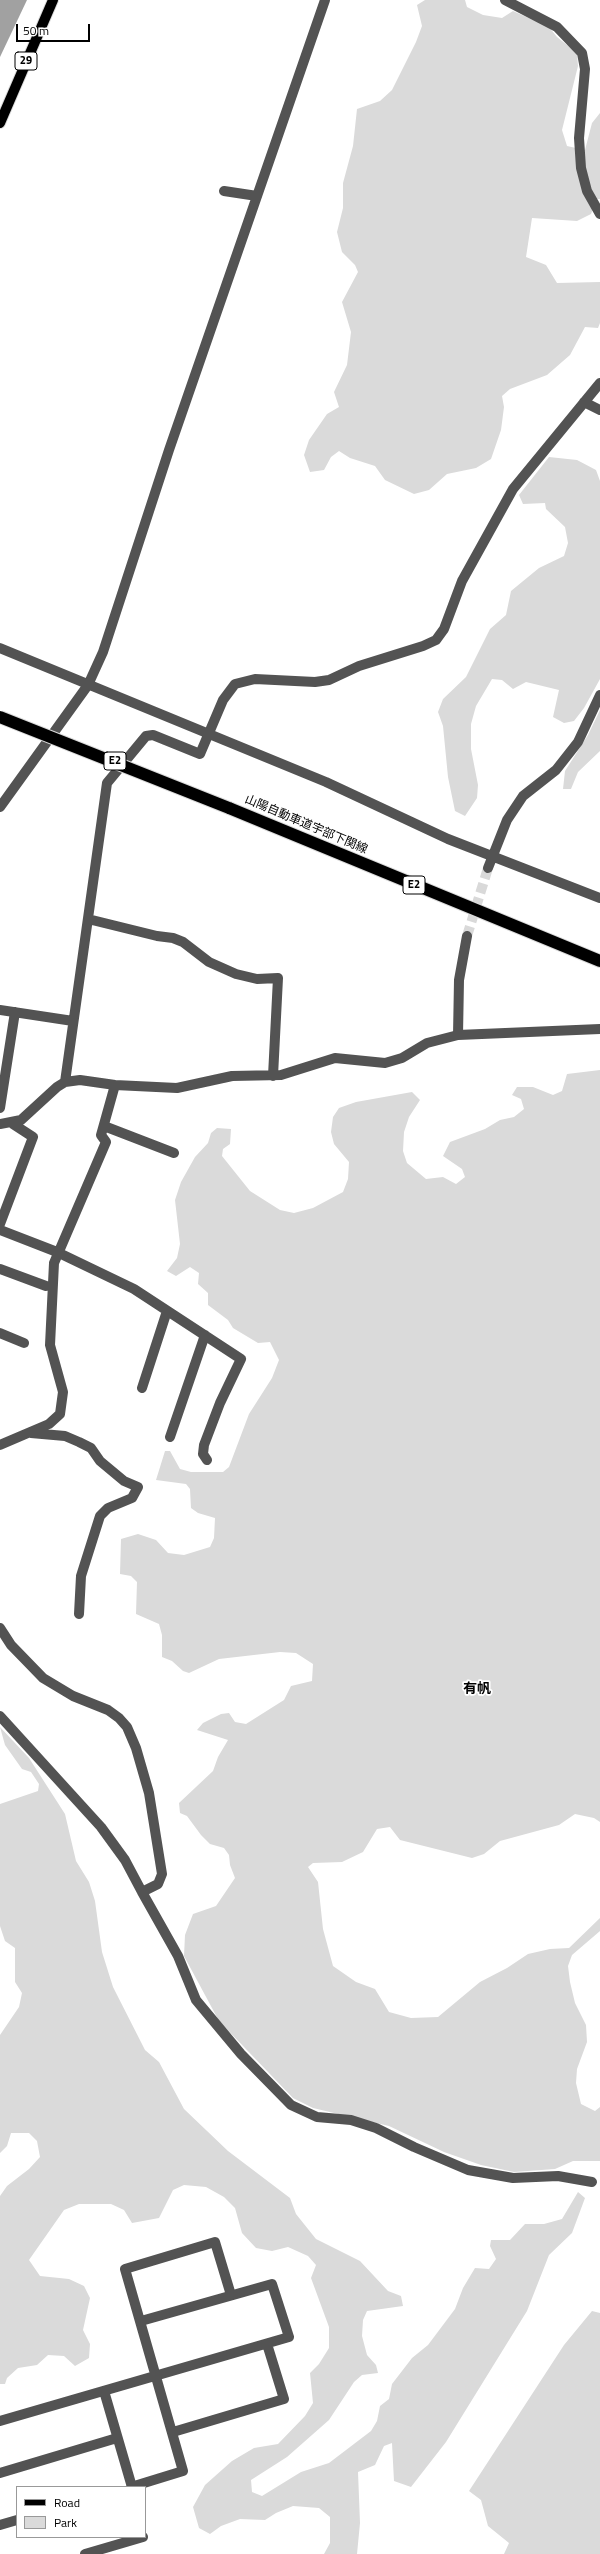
<!DOCTYPE html>
<html>
<head>
<meta charset="utf-8">
<style>
	body { margin:0 }
	#map { position:relative; width:600px; height:2554px; overflow:hidden; background:#fff; font-family:"Titillium Web",sans-serif }
	canvas { display:block }
	.legend { position:absolute; left:16px; top:2486px; width:130px; height:52px; box-sizing:border-box; background:#fff; border:1px solid #999; margin:0; padding:5px 7px; list-style:none; font-size:12px; color:#000 }
	.legend li { display:flex; align-items:center; gap:8px; height:20px }
	.legend b { width:20px; border:1px solid #999 }
	.scale { position:absolute; left:16px; top:24px; width:74px; height:18px; box-sizing:border-box; border:2px solid #000; border-top:0; padding-left:5px; font-size:12px; line-height:14px; white-space:nowrap; color:#000; -webkit-text-stroke:3px #fff; paint-order:stroke }
</style>
</head>
<body>
<div id="map">
<canvas width="600" height="2554"></canvas>
<ul class="legend">
<li><b style="height:5px;background:#000"></b>Road</li>
<li><b style="height:11px;background:#dadada"></b>Park</li>
</ul>
<div class="scale">50 m</div>
</div>
<script>
const c = document.querySelector('canvas').getContext('2d');
c.lineJoin = 'round';
function paint(path, color) {
  c.fillStyle = color;
  c.fill(path, 'evenodd');
}
function shape(rows) {
  const path = new Path2D();
  for (const r of rows) {
    path.moveTo(r[0], r[1]);
    for (let i = 2; i < r.length; i += 2) path.lineTo(r[i], r[i + 1]);
  }
  return path;
}
function stroke(path, color, width, dash) {
  c.strokeStyle = color;
  c.lineWidth = width;
  c.lineCap = dash ? 'butt' : 'round';
  c.setLineDash(dash || []);
  c.stroke(path);
}
function label(font, color, halo, rows, align = 'center') {
  c.font = font + ' "Titillium Web","Noto Sans JP",sans-serif';
  c.lineWidth = 3.5;
  c.setLineDash([]);
  c.textBaseline = 'middle';
  c.strokeStyle = halo;
  c.fillStyle = color;
  for (const [text, x, y, turn = 0] of rows) {
    c.save();
    c.translate(x, y);
    c.rotate((+turn || 0) * Math.PI / 180);
    c.textAlign = isNaN(turn) ? turn : align;
    if (halo) c.strokeText(text, 0, 0);
    c.fillText(text, 0, 0);
    c.restore();
  }
}
paint(shape([
	[425,0,465,0,467,7,483,15,502,18,513,11,549,27,557,37,577,53,578,66,562,130,567,146,585,150,592,123,600,113,600,199,597,199,591,214,577,221,532,218,526,257,546,265,557,283,600,282,600,323,598,328,585,327,570,355,547,375,510,389,502,396,504,407,501,430,491,459,476,468,447,474,429,490,414,494,385,480,375,466,350,458,339,451,331,457,324,470,310,472,304,455,309,440,327,414,339,407,334,392,347,365,351,332,342,302,358,272,355,265,342,252,337,232,343,208,343,183,353,146,357,109,380,101,392,90,416,42,422,26,417,5],
	[549,457,577,460,596,470,600,481,600,679,584,708,574,721,564,723,553,717,559,690,526,682,513,689,502,680,492,679,476,706,471,724,471,749,478,785,477,798,465,816,455,811,448,777,443,726,438,712,443,699,466,677,490,629,506,615,511,591,539,568,564,556,568,543,565,527,546,509,545,503,523,504,519,495],
	[600,710,600,751,578,772,571,789,563,789,565,771,588,735],
	[600,1070,600,1822,594,1818,575,1814,559,1825,500,1841,484,1854,472,1858,400,1840,390,1827,377,1829,363,1852,342,1862,313,1863,308,1867,318,1882,323,1929,333,1966,356,1982,375,1989,389,2012,411,2018,438,2017,480,1982,507,1968,528,1954,550,1949,569,1948,600,1918,600,1931,572,1955,568,1966,570,1982,575,2003,586,2025,587,2042,577,2069,576,2083,581,2104,595,2111,600,2107,600,2161,573,2161,555,2169,514,2172,481,2165,444,2152,389,2126,313,2108,293,2098,219,2021,184,1956,185,1935,193,1914,216,1906,235,1878,230,1865,229,1855,224,1848,210,1844,201,1835,187,1816,180,1813,179,1803,213,1771,218,1757,228,1740,197,1730,203,1723,221,1714,229,1713,235,1722,246,1724,284,1700,291,1686,312,1681,313,1664,296,1653,280,1652,219,1659,189,1673,183,1671,172,1661,162,1657,162,1635,159,1624,136,1614,137,1582,131,1576,120,1574,121,1539,138,1534,156,1540,168,1553,184,1555,210,1547,214,1538,215,1518,198,1513,191,1508,190,1489,186,1484,156,1480,165,1451,170,1451,180,1469,191,1472,223,1472,229,1467,249,1414,272,1378,279,1360,270,1342,258,1343,233,1328,228,1320,208,1305,208,1293,198,1284,199,1273,190,1267,176,1276,167,1271,177,1258,180,1244,175,1200,181,1182,195,1157,208,1143,211,1133,217,1128,231,1129,230,1144,223,1149,222,1156,250,1191,280,1210,294,1213,313,1208,343,1192,348,1179,349,1162,334,1144,331,1132,333,1117,339,1108,356,1102,412,1092,420,1100,409,1117,404,1132,403,1151,407,1163,426,1179,443,1177,456,1184,465,1177,462,1169,443,1156,450,1142,485,1129,500,1120,514,1117,524,1109,521,1099,512,1095,517,1087,533,1087,553,1095,562,1091,567,1074],
	[0,1727,29,1758,65,1814,76,1861,89,1882,95,1901,102,1952,113,1987,145,2050,159,2062,184,2109,228,2151,290,2198,296,2214,316,2239,360,2261,388,2291,401,2296,403,2306,367,2311,363,2320,362,2336,367,2355,376,2365,378,2373,362,2375,354,2382,329,2420,287,2457,251,2480,252,2492,262,2496,301,2472,329,2463,371,2431,377,2421,380,2406,389,2399,392,2384,412,2358,428,2345,455,2309,463,2288,475,2268,489,2269,496,2259,490,2246,491,2240,510,2240,525,2224,544,2224,562,2219,578,2192,585,2198,572,2233,549,2255,527,2311,446,2442,411,2487,394,2481,392,2443,384,2446,375,2465,358,2472,360,2523,357,2554,324,2554,330,2543,330,2517,319,2508,293,2506,276,2513,265,2520,240,2519,221,2526,210,2534,199,2528,193,2507,205,2485,232,2461,254,2448,278,2444,305,2416,313,2403,310,2373,319,2364,329,2348,329,2327,311,2278,316,2265,308,2256,288,2247,272,2251,256,2248,242,2233,235,2208,224,2197,206,2187,184,2185,173,2190,159,2218,132,2223,124,2210,111,2204,79,2204,64,2210,29,2260,40,2276,69,2279,84,2286,90,2298,83,2330,90,2344,89,2358,75,2366,64,2356,48,2355,37,2365,18,2368,7,2378,5,2384,0,2384,0,2196,7,2186,29,2169,40,2157,37,2141,29,2133,11,2133,7,2146,0,2153,0,2035,19,2007,22,1993,15,1982,15,1948,5,1941,0,1926,0,1804,38,1791,39,1784,31,1772,22,1769,5,1745],
	[592,2311,600,2313,600,2554,504,2554,509,2543,488,2526,481,2500,469,2491,564,2345]
]), '#dadada');
paint(shape([
	[0,0,27,0,0,57]
]), '#a1a1a1');
stroke(shape([
	[467,936,488,868]
]), '#d9d9d9', 10, [10, 5]);
const major = shape([
	[0,123,53,0]
]);
const highway = shape([
	[229,808,600,961]
]);
stroke(major, '#dbdbdb', 12);
stroke(highway, '#dbdbdb', 14);
stroke(shape([
	[505,0,557,27,582,53,585,69,579,138,581,168,587,191,600,214],
	[224,191,257,196],
	[584,402,600,410],
	[0,648,326,782,448,839,600,898],
	[0,807,88,685,103,652,169,450,325,0],
	[488,868,507,820,523,796,556,770,578,742,600,695],
	[88,919,157,936,173,938,183,942,209,962,236,974,257,979,278,978,273,1076],
	[0,1010,73,1021],
	[458,1035,459,980,467,936],
	[65,1082,107,783,146,736,153,735,200,754,223,700,235,684,255,679,315,682,329,680,359,666,423,646,436,640,444,629,462,581,513,489,600,383],
	[0,1108,15,1012],
	[0,1124,21,1120,57,1087,65,1082,80,1080,115,1085,177,1088,232,1076,281,1075,335,1058,385,1063,402,1058,427,1043,458,1035,600,1029],
	[104,1126,174,1153],
	[0,1224,33,1137,13,1124],
	[0,1230,57,1252,134,1289,241,1359,220,1403,204,1445,203,1454,207,1460],
	[0,1269,46,1286],
	[0,1333,24,1343],
	[142,1388,167,1311],
	[31,1433,65,1436,79,1442,91,1448,100,1461,124,1481,138,1487,132,1498,108,1508,100,1516,81,1576,79,1614],
	[170,1437,205,1335],
	[0,1445,49,1424,60,1414,63,1392,50,1345,54,1263,106,1142,101,1135,115,1085],
	[0,1628,11,1645,43,1678,73,1696,108,1710,119,1718,127,1727,136,1748,149,1793,162,1874,158,1884,142,1892,178,1956,196,2000,241,2054,291,2105,317,2117,351,2120,376,2128,414,2147,468,2170,513,2178,558,2176,592,2182],
	[0,1716,101,1827,125,1860,142,1892],
	[104,2391,132,2487],
	[0,2421,289,2337,272,2284,141,2321],
	[173,2432,284,2399,267,2344],
	[0,2473,117,2438],
	[131,2487,183,2471,125,2269,215,2242,231,2295],
	[0,2525,17,2520],
	[85,2554,143,2537]
]), '#535353', 10);
stroke(major, '#000', 10);
stroke(highway, '#000', 12);
const highwayBridge = shape([
	[0,717,229,808]
]);
stroke(highwayBridge, '#dbdbdb', 14, []);
stroke(highwayBridge, '#000', 12);
for (const [x, y, w] of [
	[26,61,22],
	[115,761,22],
	[414,885,22]
]) {
  const box = new Path2D();
  box.roundRect(x - w / 2, y - 9, w, 18, 3);
  c.fillStyle = '#fff';
  c.fill(box);
  stroke(box, '#000', 1);
}
label('bold 11px', '#000', null, [
	["29",26,61],
	["E2",115,761],
	["E2",414,885]
]);
label('12px', '#000', '#fff', [
	["山陽自動車道宇部下関線",306,825,23]
]);
label('bold 14px', '#000', '#fff', [
	["有帆",477,1690]
]);
</script>
</body>
</html>
